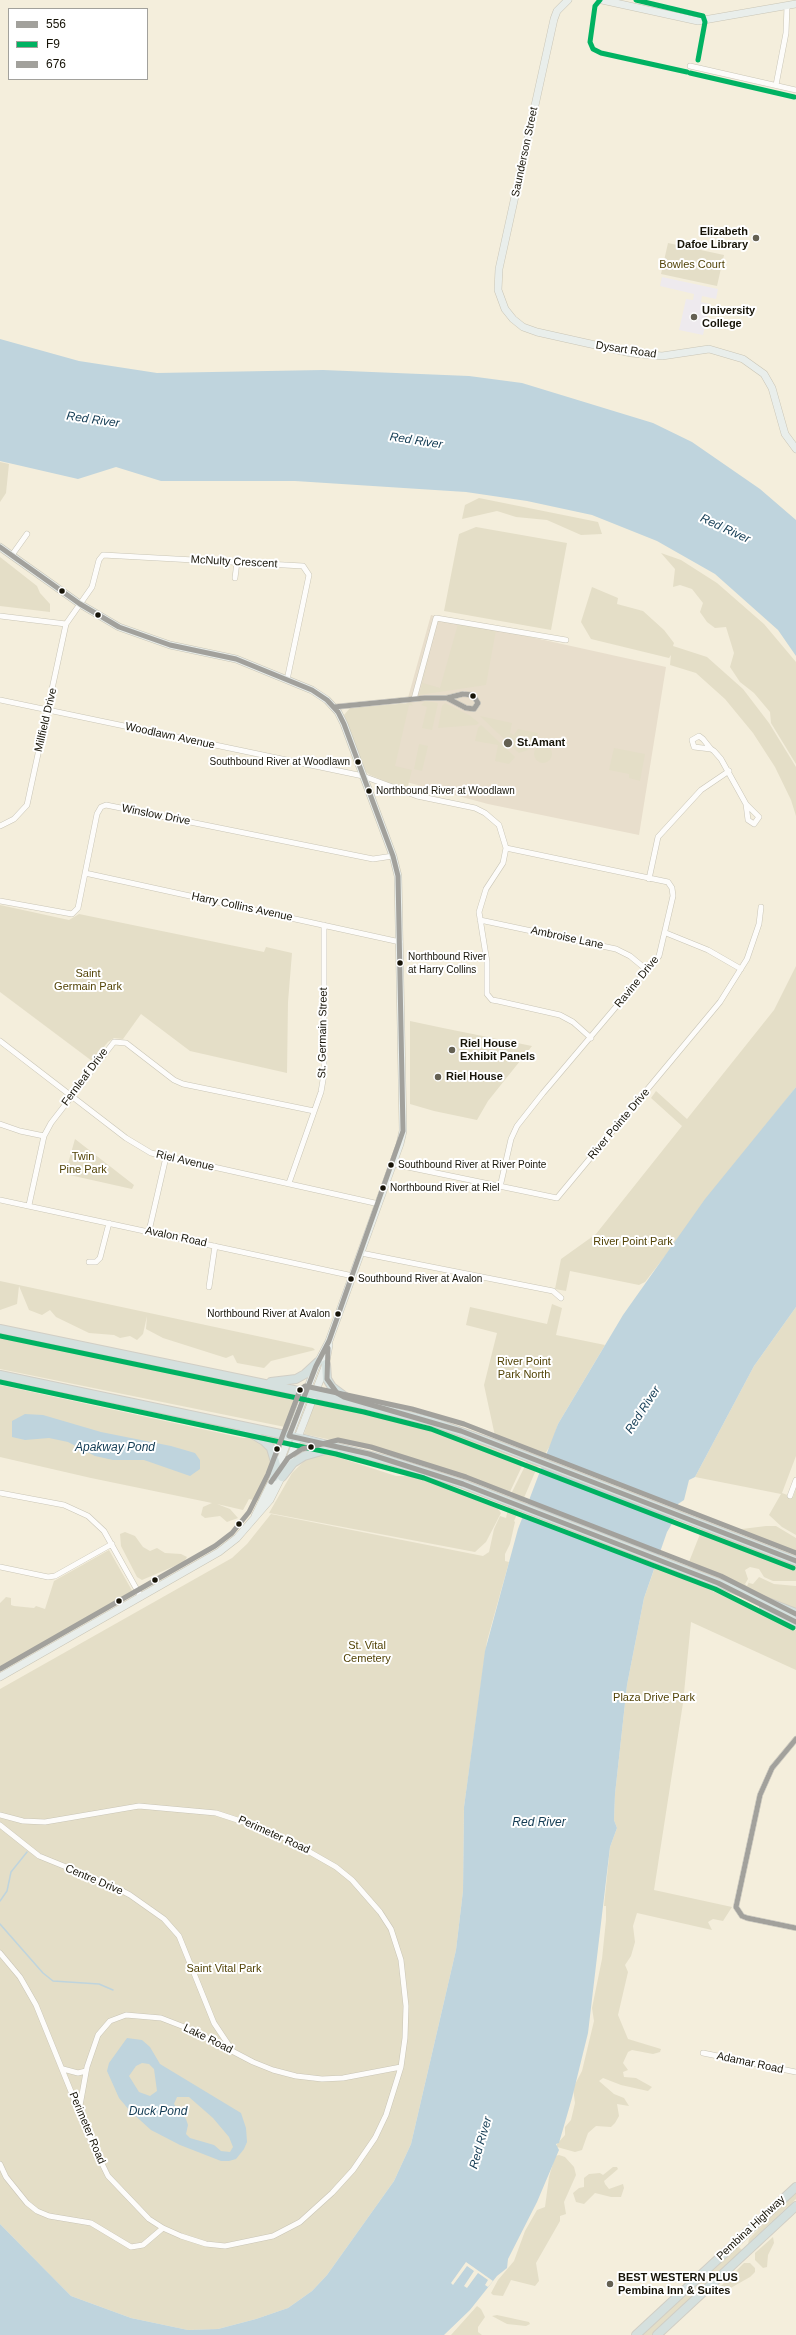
<!DOCTYPE html>
<html>
<head>
<meta charset="utf-8">
<style>
	body { margin:0 }
	#map { position:relative; width:796px; height:2335px; overflow:hidden; background:#f4eedc; font-family:Helvetica,sans-serif }
	canvas { display:block }
	.legend { position:absolute; left:8px; top:8px; width:140px; height:72px; box-sizing:border-box; background:#fff; border:1px solid #a2a19c; margin:0; padding:5px 7px; list-style:none; font-size:12px; color:#171408 }
	.legend li { display:flex; align-items:center; gap:8px; height:20px }
	.legend b { width:20px; border:1px solid #a2a19c }
</style>
</head>
<body>
<div id="map">
<canvas width="796" height="2335"></canvas>
<ul class="legend">
<li><b style="height:5px;background:#a2a19c"></b>556</li>
<li><b style="height:5px;background:#00b262"></b>F9</li>
<li><b style="height:5px;background:#a2a19c"></b>676</li>
</ul>
</div>
<script>
const c = document.querySelector('canvas').getContext('2d');
c.lineJoin = 'round';
function paint(path, color) {
  c.fillStyle = color;
  c.fill(path, 'evenodd');
}
function shape(rows) {
  const path = new Path2D();
  for (const r of rows) {
    if (r.length === 3) {
      path.moveTo(r[0] + r[2], r[1]);
      path.arc(r[0], r[1], r[2], 0, 2 * Math.PI);
      continue;
    }
    path.moveTo(r[0], r[1]);
    for (let i = 2; i < r.length; i += 2) path.lineTo(r[i], r[i + 1]);
  }
  return path;
}
function stroke(path, color, width, dash) {
  c.strokeStyle = color;
  c.lineWidth = width;
  c.lineCap = dash ? 'butt' : 'round';
  c.setLineDash(dash || []);
  c.stroke(path);
}
function label(font, color, halo, rows, align = 'center') {
  c.font = font + ' Helvetica,sans-serif';
  c.lineWidth = 4;
  c.setLineDash([]);
  c.textBaseline = 'middle';
  c.strokeStyle = halo;
  c.fillStyle = color;
  for (const [text, x, y, turn = 0] of rows) {
    c.save();
    c.translate(x, y);
    c.rotate((+turn || 0) * Math.PI / 180);
    c.textAlign = isNaN(turn) ? turn : align;
    if (halo) c.strokeText(text, 0, 0);
    c.fillText(text, 0, 0);
    c.restore();
  }
}
paint(shape([
	[662,277,718,289,716,299,702,296,701,302,710,304,703,335,679,330,686,299,693,300,694,294,660,286]
]), '#eeeaee');
paint(shape([
	[431,615,666,667,639,835,488,804,373,773,406,705]
]), '#e8decc');
paint(shape([
	[668,243,724,255,717,286,661,274],
	[0,462,9,464,6,493,0,502],
	[479,498,598,522,602,534,581,535,547,520,516,517,497,511,462,519,465,505],
	[476,527,567,543,551,630,444,611,459,534],
	[661,553,681,560,717,583,764,624,796,662,796,764,771,723,770,712,754,693,740,682,730,667,734,653,726,627,715,628,707,622,700,612,703,603,692,589,680,585,673,587,675,569],
	[0,557,37,586,40,593,50,604,50,612,0,606],
	[592,587,618,598,617,604,643,611,664,630,674,643,673,646,707,657,743,689,769,723,796,767,796,816,791,800,775,767,753,733,725,699,696,673,670,665,671,655,669,658,591,639,581,622],
	[458,624,496,630,486,685,419,695,430,654,423,683,440,688],
	[425,701,438,703,432,730,422,728,427,707,421,705],
	[411,703,413,706,409,705,395,766,412,770,407,790,370,775,366,772,344,715,350,708],
	[445,703,469,715,479,723,476,725,438,728,442,706],
	[480,716,512,723,510,733,514,735,518,729,538,733,537,738,528,750,519,753],
	[481,725,515,757,509,764,495,761,498,745,475,741,478,728],
	[419,744,428,746,422,771,414,769],
	[543,754,9],
	[614,748,645,754,640,781,629,778,629,774,609,770],
	[0,905,69,920,79,914,264,952,266,947,292,953,288,1002,287,1073,190,1051,141,1014,123,1039,114,1038,108,1042,92,1061,0,992],
	[796,966,796,1087,645,1282,639,1285,570,1271,566,1291,555,1289,561,1259,596,1234,682,1126,651,1098,656,1091,687,1119,774,1010],
	[410,1021,443,1028,532,1046,488,1101,477,1120,434,1111,410,1104],
	[75,1139,134,1185,132,1189,65,1174],
	[0,1281,313,1348,315,1350,271,1361,264,1368,237,1363,233,1355,226,1358,163,1338,146,1329,147,1316,143,1334,137,1340,130,1336,120,1338,114,1335,89,1333,56,1317,50,1310,42,1315,29,1310,19,1286,17,1304,0,1310],
	[552,1304,562,1308,556,1335,605,1345,558,1424,552,1443,539,1463,514,1521,515,1522,510,1544,505,1554,505,1561,509,1562,487,1641,464,1807,463,1891,456,1950,411,2144,394,2181,327,2275,312,2291,288,2308,256,2319,218,2329,188,2330,131,2318,71,2296,0,2224,0,1689,232,1558,247,1544,271,1514,483,1556,489,1552,494,1529,500,1516,506,1518,511,1494,525,1466,530,1449,495,1436,484,1385,497,1333,466,1325,470,1307,547,1324],
	[796,1307,796,1456,782,1493,793,1497,796,1489,796,1535,782,1527,769,1515,781,1494,695,1477,754,1366],
	[0,1334,146,1362,300,1395,290,1428,0,1369],
	[0,1385,243,1438,251,1438,268,1448,273,1464,269,1482,260,1500,258,1501,249,1499,243,1510,217,1504,230,1509,238,1518,227,1522,220,1516,205,1518,201,1515,203,1507,212,1503,91,1478,0,1457],
	[315,1400,399,1418,474,1440,524,1462,508,1496,476,1483,369,1448,304,1434],
	[320,1454,331,1455,396,1476,409,1476,439,1485,498,1509,501,1513,486,1542,475,1552,269,1513,292,1473,305,1460],
	[766,1526,776,1526,796,1538,796,1552,734,1530],
	[702,1529,796,1565,796,1581,773,1581,764,1577,759,1569,750,1567,745,1570,748,1579,745,1584,747,1586,750,1580,749,1583,753,1584,759,1577,774,1584,796,1586,796,1609,687,1567],
	[125,1532,135,1536,143,1547,150,1551,157,1548,165,1553,181,1554,187,1557,184,1562,142,1580,137,1577,121,1546,120,1534],
	[109,1550,134,1594,59,1637,57,1635,58,1637,0,1672,0,1603,6,1597,11,1598,11,1605,14,1606,34,1608,36,1606,45,1609,54,1581],
	[655,1567,702,1586,796,1630,796,1670,691,1622,683,1703,654,1890,732,1907,723,1921,713,1919,708,1922,712,1930,637,1913,633,1926,635,1942,631,1956,625,1965,628,1972,618,2015,628,2039,661,2049,660,2052,653,2054,632,2050,628,2052,623,2063,628,2070,623,2072,624,2077,636,2078,652,2087,648,2091,621,2085,603,2078,599,2081,614,2094,624,2098,629,2106,617,2104,619,2116,615,2123,611,2127,596,2126,588,2133,582,2150,575,2152,557,2147,557,2144,565,2135,565,2127,571,2120,575,2103,573,2088,582,2071,594,2021,592,2008,602,1959,606,1920,606,1906,604,1906,610,1847,617,1828,614,1820,615,1794,627,1685,644,1598],
	[559,2155,565,2157,574,2167,576,2175,564,2202,566,2214,560,2216,560,2221,536,2263,539,2281,535,2286,511,2280,503,2296,493,2295,491,2293,498,2280,514,2261,525,2231,537,2210,545,2207,549,2177,555,2156],
	[613,2167,617,2167,618,2169,604,2181,605,2184,609,2189,623,2184,624,2188,621,2197,611,2197,595,2193,584,2204,576,2202,573,2193,579,2188,584,2187,584,2178,589,2174,600,2173,603,2175],
	[796,2191,796,2199,748,2244,749,2239],
	[773,2237,774,2243,768,2255,767,2267,763,2268,755,2260,755,2253],
	[735,2243,745,2253,657,2335,636,2335],
	[744,2263,750,2263,755,2268,755,2272,750,2277,727,2290,718,2289],
	[477,2306,481,2309,485,2317,478,2327,478,2332,482,2335,451,2335],
	[497,2315,529,2322,530,2324,526,2326,507,2324,492,2316]
]), '#e4dec7');
paint(shape([
	[0,339,79,361,157,373,323,370,469,376,522,383,653,423,692,442,760,489,796,520,796,656,778,630,715,574,657,541,592,515,527,501,466,492,295,481,161,481,116,467,78,479,0,461],
	[796,1087,796,1307,754,1366,695,1477,689,1480,684,1500,678,1504,673,1522,667,1532,644,1598,627,1685,615,1794,614,1820,617,1828,610,1847,588,2033,572,2098,559,2143,556,2144,559,2150,537,2202,508,2259,507,2268,497,2276,470,2310,444,2335,0,2335,0,2224,71,2296,131,2318,188,2330,218,2329,256,2319,288,2308,312,2291,327,2275,394,2181,411,2144,456,1950,463,1891,464,1807,485,1651,518,1529,558,1424,623,1315,705,1199],
	[25,1414,43,1415,101,1432,171,1446,195,1453,200,1460,200,1469,190,1476,144,1460,113,1460,95,1456,68,1442,49,1438,25,1440,12,1437,12,1421],
	[127,2038,142,2040,150,2047,160,2064,241,2113,246,2128,247,2142,244,2149,236,2159,229,2161,221,2161,180,2145,151,2130,130,2111,119,2098,107,2071,109,2063],
	[142,2063,149,2064,154,2069,157,2091,150,2096,139,2092,129,2076,136,2066],
	[177,2097,189,2097,213,2118,229,2137,233,2147,230,2152,221,2151,214,2145,190,2138,186,2134,188,2125,186,2119,174,2104]
]), '#bfd4dd');
paint(shape([
	[545,1455,679,1507,676,1519,541,1467],
	[526,1505,661,1557,657,1568,521,1515],
	[466,2262,493,2281,488,2287,485,2285,488,2280,478,2273,467,2288,464,2286,474,2271,467,2266,453,2285,451,2283]
]), '#f4eedc');
stroke(shape([
	[0,1901,7,1891,11,1872,27,1852],
	[0,1924,43,1973,53,1981,99,1984,113,1990]
]), '#bfd4dd', 1.5);
const street = shape([
	[690,66,796,90],
	[776,85,786,33,787,6],
	[12,555,27,534],
	[235,578,237,562],
	[0,616,66,624],
	[414,699,436,618,566,640],
	[0,700,363,776,417,796,475,808,485,813,499,825,506,848,503,863,486,889,479,912,487,962,487,994,492,1000,498,1001,560,1015,573,1022,591,1038],
	[334,707,425,698,447,698,463,694,473,695,478,703,474,709,466,708,447,698],
	[711,749,694,747,692,740,699,736,703,739,711,749,714,751,721,759,746,804,748,820,754,824,759,817,746,804],
	[0,826,14,819,27,805,66,624,92,587,99,560,103,555,303,566,309,575,287,680],
	[85,873,400,942],
	[649,879,658,837,701,790,729,771],
	[0,901,72,914,78,908,97,814,101,807,106,805,373,859,393,856],
	[480,920,616,949,630,956,647,970],
	[666,933,708,950,741,969],
	[0,1041,126,1138,151,1153,379,1204],
	[0,1124,20,1131,44,1136],
	[393,1164,557,1198,720,1002,747,959,759,924,761,907],
	[289,1183,321,1092,324,1074,324,925],
	[500,1187,511,1139,517,1126,543,1093,659,956,673,896,672,888,668,882,506,848],
	[0,1200,353,1276],
	[29,1205,44,1136,51,1123,114,1042,126,1043,174,1080,183,1084,314,1111],
	[149,1231,166,1157],
	[361,1253,553,1291,561,1298],
	[89,1262,96,1262,100,1258,109,1223],
	[209,1287,215,1246],
	[0,1493,64,1505,88,1516,104,1531,141,1597],
	[790,1496,796,1480],
	[0,1567,48,1577,55,1576,112,1544],
	[796,1739,772,1768,760,1795,736,1907,742,1916,747,1918,796,1928],
	[0,1815,23,1821,45,1822,139,1806,216,1813,259,1827,287,1839,336,1867,352,1880,380,1912,391,1929,401,1960,406,2006,405,2038,401,2067,386,2115,375,2138,353,2170,332,2193,300,2222,273,2236,225,2246,206,2244,181,2236,163,2228,149,2219,108,2176,91,2141,36,2005,20,1977,0,1953],
	[0,1825,39,1856,113,1886,130,1895,164,1919,179,1936,214,2023,232,2050],
	[703,2053,796,2072],
	[63,2069,78,2073,86,2071],
	[79,2111,87,2067,98,2035,110,2021,126,2015,161,2018,192,2030,253,2062,273,2070,296,2076,322,2079,343,2078,401,2067],
	[0,2164,6,2177,27,2203,37,2211,49,2216,91,2223,131,2247,143,2245,163,2228]
]);
const secondary = shape([
	[568,0,557,11,554,19,499,269,498,290,505,309,513,319,523,327,537,332,631,353,662,356,709,349,743,359,764,374,772,388,785,434,796,449],
	[602,0,698,21,796,4],
	[0,547,80,604,119,627,170,645,236,659,312,690,327,700,338,712,344,724,393,856,398,876,403,1131,400,1144,329,1341,316,1366,274,1477,255,1516],
	[0,1677,219,1552,237,1538,270,1500,287,1466,325,1367,329,1345]
]);
const primary = shape([
	[0,1329,366,1405,433,1422,492,1443,796,1561],
	[326,1364,327,1379,332,1387,348,1399],
	[0,1375,304,1439,391,1461,463,1484,796,1613],
	[271,1382,296,1379,305,1374,318,1362],
	[244,1429,264,1441,271,1448,276,1465,274,1477],
	[282,1477,293,1463,304,1456,335,1447],
	[764,1606,796,1622],
	[636,2335,796,2187],
	[657,2335,796,2206]
]);
stroke(street, '#c9c5b6', 6);
stroke(secondary, '#c9c5b6', 8);
stroke(primary, '#d1cec5', 10);
stroke(street, '#fdfcfa', 5);
stroke(secondary, '#e9eeeb', 7);
stroke(primary, '#d5e0de', 8);
stroke(shape([
	[0,547,80,604,119,627,170,645,236,659,312,690,327,700,338,712,344,724,393,856,398,876,403,1131,329,1341,316,1366,289,1436,369,1454,463,1484,718,1583,796,1622],
	[463,694,473,695,478,703,474,709,466,708,447,698,463,694],
	[334,707,425,698,447,698],
	[328,1348,327,1379,337,1393,344,1397,461,1431,796,1561],
	[796,1739,772,1768,760,1795,736,1907,742,1916,747,1918,796,1928]
]), '#a2a19c', 5);
stroke(shape([
	[600,0,595,6,590,42,593,49,601,53,687,72],
	[636,0,703,16,705,22,698,60],
	[690,73,794,97],
	[0,1336,364,1412,431,1429,793,1568],
	[0,1382,336,1454,424,1478,715,1589,793,1628]
]), '#00b262', 5);
stroke(shape([
	[271,1482,288,1458,302,1449,338,1440,371,1447,466,1477,721,1576,796,1614],
	[0,1669,215,1546,232,1533,249,1512,268,1474,300,1390,305,1386,412,1409,464,1424,796,1553]
]), '#a2a19c', 5);
for (const [x, y, r, color] of [
	[756,238,4,"#646052"],
	[694,317,4,"#646052"],
	[62,591,3.5,"#171408"],
	[98,615,3.5,"#171408"],
	[473,696,3.5,"#171408"],
	[508,743,5,"#646052"],
	[358,762,3.5,"#171408"],
	[369,791,3.5,"#171408"],
	[400,963,3.5,"#171408"],
	[452,1050,4,"#646052"],
	[438,1077,4,"#646052"],
	[391,1165,3.5,"#171408"],
	[383,1188,3.5,"#171408"],
	[351,1279,3.5,"#171408"],
	[338,1314,3.5,"#171408"],
	[300,1390,3.5,"#171408"],
	[311,1447,3.5,"#171408"],
	[277,1449,3.5,"#171408"],
	[239,1524,3.5,"#171408"],
	[155,1580,3.5,"#171408"],
	[119,1601,3.5,"#171408"],
	[610,2284,4,"#646052"]
]) {
  const dot = new Path2D();
  dot.arc(x, y, r, 0, 2 * Math.PI);
  c.fillStyle = color;
  c.fill(dot);
  stroke(dot, '#fff', 1.5);
}
label('10px', '#171408', '#fff', [
	["Southbound River at Woodlawn",350,762,"right"],
	["Northbound River at Woodlawn",376,791],
	["Northbound River",408,957],
	["at Harry Collins",408,970],
	["Southbound River at River Pointe",398,1165],
	["Northbound River at Riel",390,1188],
	["Southbound River at Avalon",358,1279],
	["Northbound River at Avalon",330,1314,"right"]
], 'left');
label('11px', '#171408', '#fff', [
	["Saunderson Street",525,152,-78],
	["Dysart Road",626,350,9],
	["McNulty Crescent",234,562,3],
	["Millfield Drive",46,720,-77],
	["Woodlawn Avenue",170,736,12],
	["Winslow Drive",156,815,11],
	["Harry Collins Avenue",242,907,12],
	["Ambroise Lane",567,938,12],
	["Ravine Drive",637,982,-51],
	["St. Germain Street",323,1033,-89],
	["Fernleaf Drive",85,1077,-53],
	["River Pointe Drive",619,1124,-50],
	["Riel Avenue",185,1161,13],
	["Avalon Road",176,1237,12],
	["Perimeter Road",274,1835,24],
	["Centre Drive",94,1880,23],
	["Lake Road",208,2039,26],
	["Adamar Road",750,2063,12],
	["Perimeter Road",87,2128,67],
	["Pembina Highway",751,2228,-43]
]);
label('bold 11px', '#171408', '#fff', [
	["Elizabeth",748,232,"right"],
	["Dafoe Library",748,245,"right"],
	["University",702,311],
	["College",702,324],
	["St.Amant",517,743],
	["Riel House",460,1044],
	["Exhibit Panels",460,1057],
	["Riel House",446,1077],
	["BEST WESTERN PLUS",618,2278],
	["Pembina Inn & Suites",618,2291]
], 'left');
label('11px', '#534408', '#fff', [
	["Bowles Court",692,265],
	["Saint",88,974],
	["Germain Park",88,987],
	["Twin",83,1157],
	["Pine Park",83,1170],
	["River Point Park",633,1242],
	["River Point",524,1362],
	["Park North",524,1375],
	["St. Vital",367,1646],
	["Cemetery",367,1659],
	["Plaza Drive Park",654,1698],
	["Saint Vital Park",224,1969]
]);
label('italic 12px', '#123b53', '#fff', [
	["Red River",93,420,8],
	["Red River",416,441,9],
	["Red River",725,529,25],
	["Red River",643,1410,-57],
	["Apakway Pond",115,1448],
	["Red River",539,1823],
	["Duck Pond",158,2112],
	["Red River",481,2143,-74]
]);
</script>
</body>
</html>
